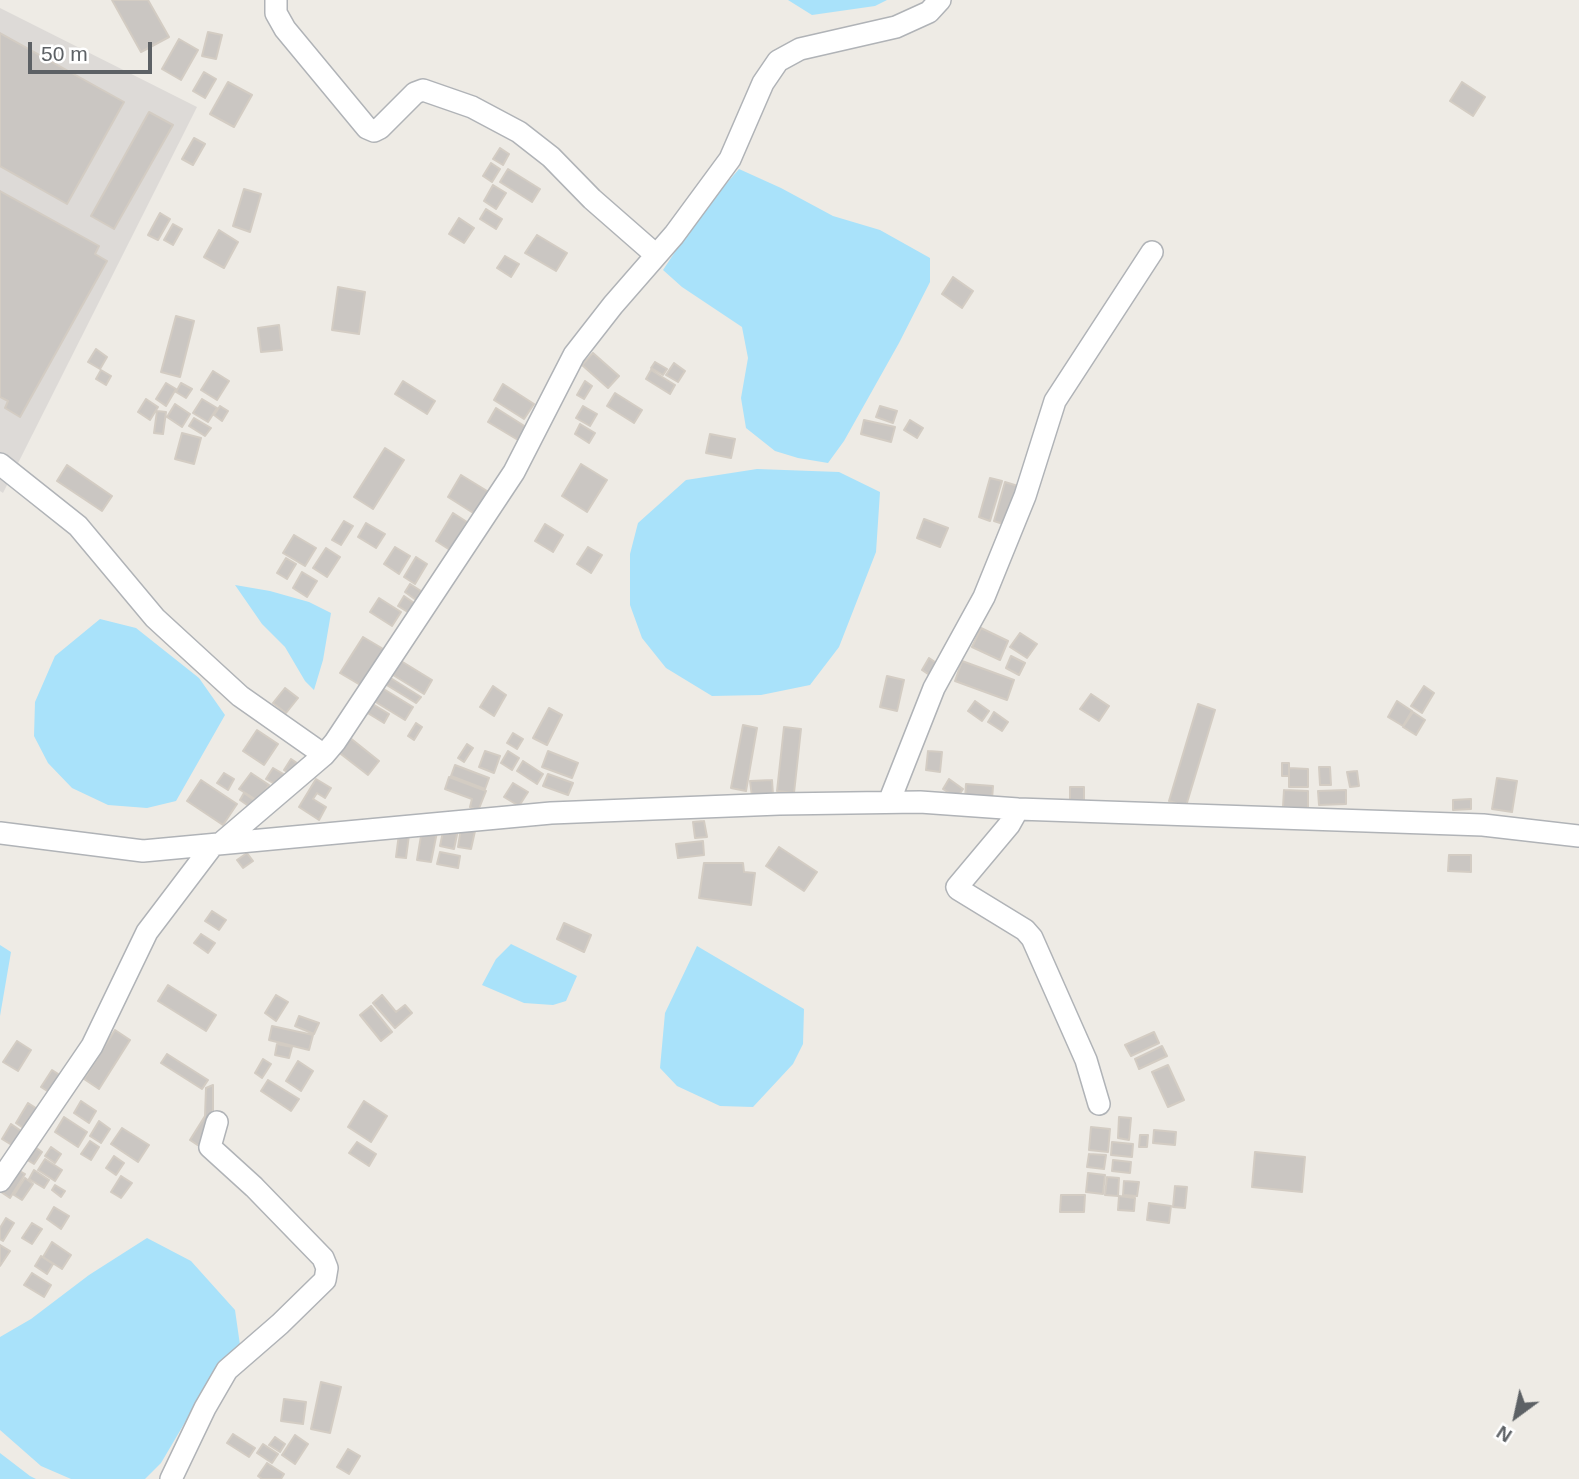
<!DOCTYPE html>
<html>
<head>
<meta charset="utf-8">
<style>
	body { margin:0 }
	#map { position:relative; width:1579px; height:1479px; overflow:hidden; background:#eeebe5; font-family:Arial,sans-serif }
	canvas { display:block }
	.north { position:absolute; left:1481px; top:1381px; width:70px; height:70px; -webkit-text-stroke:5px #fff; paint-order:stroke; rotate:213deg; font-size:19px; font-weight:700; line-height:28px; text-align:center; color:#5d6165 }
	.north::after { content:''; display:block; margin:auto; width:24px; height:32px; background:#5d6165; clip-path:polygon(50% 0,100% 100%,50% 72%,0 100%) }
	.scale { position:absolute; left:28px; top:42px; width:124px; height:32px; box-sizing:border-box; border:4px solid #5d6165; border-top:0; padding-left:9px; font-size:21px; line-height:24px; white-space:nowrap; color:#5d6165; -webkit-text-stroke:5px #fff; paint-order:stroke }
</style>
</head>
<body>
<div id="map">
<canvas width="1579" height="1479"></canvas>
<div class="north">N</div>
<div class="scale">50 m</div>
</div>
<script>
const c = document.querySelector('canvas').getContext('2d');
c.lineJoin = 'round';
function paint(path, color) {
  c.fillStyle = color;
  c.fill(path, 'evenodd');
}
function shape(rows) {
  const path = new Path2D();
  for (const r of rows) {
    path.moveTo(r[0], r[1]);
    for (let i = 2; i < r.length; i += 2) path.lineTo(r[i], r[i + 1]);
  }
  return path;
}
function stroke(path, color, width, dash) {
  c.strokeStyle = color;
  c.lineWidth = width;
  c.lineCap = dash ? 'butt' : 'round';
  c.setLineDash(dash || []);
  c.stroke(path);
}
paint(shape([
	[0,8,197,107,3,493,0,491]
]), '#dddad7');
paint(shape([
	[788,0,887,0,875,6,812,15],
	[739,169,781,188,833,216,880,230,930,258,930,282,899,343,844,441,828,463,798,458,775,451,746,428,741,398,748,358,742,327,682,287,663,270,700,214],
	[757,469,839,472,880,492,876,552,839,647,810,685,761,695,712,696,666,668,642,638,630,605,630,554,638,523,686,480],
	[235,585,270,591,309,602,331,613,323,660,314,690,305,681,285,647,262,624],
	[100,619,136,628,199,678,225,715,176,801,147,808,108,805,72,788,48,763,34,736,35,702,55,656],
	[511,944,577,976,566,1001,553,1005,524,1003,482,985,496,959],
	[0,945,11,952,0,1016],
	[697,946,804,1009,803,1044,793,1064,753,1107,720,1106,677,1086,660,1068,665,1013],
	[147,1238,191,1261,235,1310,240,1345,197,1402,161,1463,145,1479,71,1479,41,1466,0,1430,0,1337,31,1319,89,1275],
	[0,1453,30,1476,36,1479,0,1479]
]), '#a9e2fa');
const building = shape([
	[112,0,148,0,169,37,141,52,112,0],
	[208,32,222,35,216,59,202,56,208,32],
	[0,33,124,102,67,204,0,166,0,33],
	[179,39,198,50,181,80,162,69,179,39],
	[204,72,216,79,205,98,193,91,204,72],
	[228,82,252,95,234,127,210,114,228,82],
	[1462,82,1485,97,1473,116,1450,101,1462,82],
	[149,112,173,125,114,229,91,216,149,112],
	[194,138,205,144,193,165,182,159,194,138],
	[500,148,509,154,503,165,493,159,500,148],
	[491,163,500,169,492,182,483,176,491,163],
	[508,169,540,189,532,202,500,182,508,169],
	[493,185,506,193,496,209,484,201,493,185],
	[244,189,261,194,250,232,233,226,244,189],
	[0,191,99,246,95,254,107,261,20,417,5,408,8,401,0,397,0,191],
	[486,209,502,219,496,229,480,219,486,209],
	[160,213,170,219,158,240,148,235,160,213],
	[459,218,474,228,464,243,449,234,459,218],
	[173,224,182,229,173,245,164,240,173,224],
	[219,230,238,242,224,268,204,257,219,230],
	[537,235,567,253,556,271,525,253,537,235],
	[505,256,519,264,511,277,497,268,505,256],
	[953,277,973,291,962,308,942,294,953,277],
	[338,287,365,292,359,334,332,330,338,287],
	[176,316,194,321,180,377,161,372,176,316],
	[279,325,282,350,261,352,258,328,279,325],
	[96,349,107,357,100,369,88,362,96,349],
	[593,353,619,376,608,388,582,365,593,353],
	[655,362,667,369,663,375,651,368,655,362],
	[674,363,685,371,678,382,666,375,674,363],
	[101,370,111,376,106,385,96,379,101,370],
	[651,370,675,385,670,394,646,379,651,370],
	[213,371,229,381,217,400,201,390,213,371],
	[403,381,435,401,427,414,395,394,403,381],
	[585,381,592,386,584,399,577,395,585,381],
	[166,383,176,389,166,406,156,399,166,383],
	[181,383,192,389,186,398,176,392,181,383],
	[503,384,534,404,524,419,494,400,503,384],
	[615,393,642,410,634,423,607,406,615,393],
	[146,399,158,407,150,420,138,412,146,399],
	[202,399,217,408,208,422,193,413,202,399],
	[175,404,190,414,182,427,167,417,175,404],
	[220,406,228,411,222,421,214,415,220,406],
	[583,406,597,414,590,426,576,418,583,406],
	[880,406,897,411,893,423,876,417,880,406],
	[496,408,526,427,518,440,488,422,496,408],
	[157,411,166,412,163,434,154,433,157,411],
	[194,418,211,428,205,436,189,426,194,418],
	[864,420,895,427,891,442,861,434,864,420],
	[910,420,923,428,917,438,904,430,910,420],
	[580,424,595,433,589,443,575,434,580,424],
	[182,433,201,438,194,464,175,459,182,433],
	[710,434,735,439,731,458,706,453,710,434],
	[385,448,404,460,373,509,354,497,385,448],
	[581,464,607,480,587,512,562,496,581,464],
	[67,465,112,496,102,511,57,481,67,465],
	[461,475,492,494,478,516,448,497,461,475],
	[990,478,1002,481,990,521,979,517,990,478],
	[1005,482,1018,486,1006,525,994,521,1005,482],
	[453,513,467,522,450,550,436,541,453,513],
	[924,519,948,528,940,547,917,538,924,519],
	[344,521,353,526,341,545,332,540,344,521],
	[366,523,385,534,376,548,358,537,366,523],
	[545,524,563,535,553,552,535,541,545,524],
	[294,535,316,548,305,566,283,553,294,535],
	[395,547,410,556,399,574,384,564,395,547],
	[588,547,602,555,591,573,577,564,588,547],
	[326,548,340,557,327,577,313,568,326,548],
	[416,557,427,564,415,584,404,577,416,557],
	[286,558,296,564,287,579,277,573,286,558],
	[302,572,317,581,307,597,293,588,302,572],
	[410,584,421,591,416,600,405,592,410,584],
	[404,596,417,605,411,614,398,606,404,596],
	[379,598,401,612,392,626,370,612,379,598],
	[981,628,1008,641,1000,660,972,647,981,628],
	[1020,633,1037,644,1027,658,1010,647,1020,633],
	[363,637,385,650,362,686,340,673,363,637],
	[1011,656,1025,663,1019,675,1006,668,1011,656],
	[929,658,938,664,931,676,922,670,929,658],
	[401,661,432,680,424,694,393,675,401,661],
	[962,661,1014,680,1007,700,955,681,962,661],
	[887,676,904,680,897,711,880,707,887,676],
	[389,677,421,697,416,703,385,684,389,677],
	[493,686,506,695,494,716,480,707,493,686],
	[1424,686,1434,693,1422,713,1411,706,1424,686],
	[285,688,298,698,286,713,273,703,285,688],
	[382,688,413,707,405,720,374,701,382,688],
	[1091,694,1109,706,1099,721,1080,709,1091,694],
	[975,701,989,711,982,721,968,711,975,701],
	[1397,701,1412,711,1403,726,1388,717,1397,701],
	[371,703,389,714,384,723,366,712,371,703],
	[1198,704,1215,710,1186,806,1169,801,1198,704],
	[549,708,562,715,547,745,533,738,549,708],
	[994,712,1008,722,1002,731,988,722,994,712],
	[1413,712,1425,720,1416,735,1403,727,1413,712],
	[416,723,422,727,414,740,408,736,416,723],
	[743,725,757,728,746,791,731,788,743,725],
	[784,727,801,729,794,793,777,791,784,727],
	[257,730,278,744,264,765,243,751,257,730],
	[513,733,523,739,517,749,507,743,513,733],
	[349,737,379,761,368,775,337,751,349,737],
	[467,744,473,748,464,762,458,758,467,744],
	[485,751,500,756,494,773,479,767,485,751],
	[508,751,519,758,512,770,501,763,508,751],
	[548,751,578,763,572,778,542,767,548,751],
	[928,751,942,752,940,772,926,770,928,751],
	[291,759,300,765,293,776,284,770,291,759],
	[523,761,543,774,537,784,517,771,523,761],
	[1282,763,1289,763,1289,776,1282,776,1282,763],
	[455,765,489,778,485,789,451,776,455,765],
	[1319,767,1330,767,1331,785,1320,785,1319,767],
	[273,768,287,776,280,787,266,779,273,768],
	[1289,768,1308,769,1308,787,1289,787,1289,768],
	[1357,771,1359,786,1350,787,1347,772,1357,771],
	[224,773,234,779,228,790,217,783,224,773],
	[251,773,269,785,258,801,239,789,251,773],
	[548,774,573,783,568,795,543,786,548,774],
	[449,777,486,791,478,811,470,807,472,799,445,789,449,777],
	[1497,778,1517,781,1512,812,1492,809,1497,778],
	[316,779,331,788,325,798,317,793,313,799,326,807,319,820,299,807,316,779],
	[949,779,963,789,957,798,943,789,949,779],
	[201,780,237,804,223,825,187,801,201,780],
	[772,780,773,795,752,797,750,781,772,780],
	[513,783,528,792,519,806,504,797,513,783],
	[966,784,993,786,992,800,965,799,966,784],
	[1070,787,1084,787,1084,800,1070,801,1070,787],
	[1284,790,1308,791,1308,808,1283,807,1284,790],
	[1346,790,1346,804,1319,805,1318,791,1346,790],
	[244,793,254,800,250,807,240,800,244,793],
	[1471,799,1471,809,1453,810,1453,800,1471,799],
	[704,821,707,837,695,838,693,822,704,821],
	[444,827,458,830,454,849,440,846,444,827],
	[461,828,475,831,471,849,458,847,461,828],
	[422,830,437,832,431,862,417,860,422,830],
	[399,834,409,835,406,858,396,857,399,834],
	[703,841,704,855,678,858,676,844,703,841],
	[779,847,817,872,804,891,766,866,779,847],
	[440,852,460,856,458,868,437,864,440,852],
	[247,853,253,861,243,868,237,860,247,853],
	[1449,855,1471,855,1471,872,1448,871,1449,855],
	[704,863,743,863,744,872,755,873,751,905,699,898,704,863],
	[212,911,226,920,219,930,205,921,212,911],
	[564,923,591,935,584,952,557,939,564,923],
	[201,934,215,943,208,953,194,943,201,934],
	[168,985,216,1015,206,1031,158,1001,168,985],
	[276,995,288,1002,276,1021,265,1013,276,995],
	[382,995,396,1012,405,1005,412,1013,395,1028,373,1003,382,995],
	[371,1006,392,1032,381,1041,360,1015,371,1006],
	[299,1016,319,1023,314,1034,295,1026,299,1016],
	[272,1026,313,1035,309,1050,269,1040,272,1026],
	[115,1030,130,1040,99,1089,84,1079,115,1030],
	[1154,1032,1159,1043,1131,1056,1125,1045,1154,1032],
	[17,1041,31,1050,18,1071,3,1062,17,1041],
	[277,1044,292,1047,289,1058,275,1055,277,1044],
	[1162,1046,1167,1056,1139,1069,1135,1059,1162,1046],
	[167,1054,208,1080,202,1089,161,1063,167,1054],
	[263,1059,271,1064,262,1078,255,1073,263,1059],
	[298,1061,313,1071,301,1091,286,1081,298,1061],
	[1168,1065,1184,1100,1168,1107,1152,1072,1168,1065],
	[52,1070,63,1077,52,1094,41,1087,52,1070],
	[268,1080,299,1099,291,1111,261,1091,268,1080],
	[213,1085,213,1123,199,1146,190,1140,205,1116,206,1088,213,1085],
	[81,1101,96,1111,89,1123,74,1113,81,1101],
	[364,1101,387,1116,371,1142,348,1127,364,1101],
	[28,1103,42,1112,29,1132,16,1123,28,1103],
	[64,1117,87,1132,78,1147,55,1132,64,1117],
	[1119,1117,1131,1118,1129,1140,1118,1138,1119,1117],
	[99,1121,110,1129,101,1143,90,1136,99,1121],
	[11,1124,24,1133,15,1147,2,1139,11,1124],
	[1091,1127,1110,1129,1108,1152,1089,1150,1091,1127],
	[122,1128,149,1145,138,1162,111,1144,122,1128],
	[1154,1130,1176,1132,1175,1145,1153,1143,1154,1130],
	[1140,1135,1148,1135,1147,1147,1139,1147,1140,1135],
	[90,1141,99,1147,91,1160,81,1154,90,1141],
	[28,1142,42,1152,34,1164,19,1155,28,1142],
	[357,1142,376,1154,369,1166,349,1153,357,1142],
	[1112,1142,1133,1144,1132,1157,1111,1155,1112,1142],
	[51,1147,61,1154,55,1163,45,1156,51,1147],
	[1255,1152,1305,1157,1302,1192,1252,1187,1255,1152],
	[1089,1154,1106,1155,1104,1169,1087,1167,1089,1154],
	[114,1156,124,1163,116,1175,106,1168,114,1156],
	[45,1159,62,1170,55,1181,38,1170,45,1159],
	[1113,1160,1131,1162,1130,1173,1112,1171,1113,1160],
	[16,1169,25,1174,10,1198,1,1192,16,1169],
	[34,1170,49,1180,44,1188,29,1179,34,1170],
	[1088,1173,1105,1175,1103,1194,1086,1192,1088,1173],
	[121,1176,132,1183,121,1198,111,1192,121,1176],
	[1107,1177,1119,1178,1118,1196,1105,1195,1107,1177],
	[25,1178,33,1184,22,1200,14,1195,25,1178],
	[1124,1181,1139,1182,1137,1196,1123,1195,1124,1181],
	[55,1185,65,1191,61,1197,52,1190,55,1185],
	[1175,1186,1187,1187,1185,1208,1173,1207,1175,1186],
	[1061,1195,1085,1195,1084,1212,1060,1212,1061,1195],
	[1119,1196,1135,1198,1134,1211,1118,1210,1119,1196],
	[1149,1203,1171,1206,1169,1223,1147,1220,1149,1203],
	[54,1207,69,1216,61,1229,47,1219,54,1207],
	[6,1218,14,1223,3,1241,0,1239,0,1228,6,1218],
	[32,1223,42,1229,32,1244,22,1238,32,1223],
	[52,1242,71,1255,62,1269,43,1257,52,1242],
	[0,1245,10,1251,0,1266,0,1245],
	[41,1256,53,1264,47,1274,35,1266,41,1256],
	[32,1273,51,1285,44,1297,24,1285,32,1273],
	[321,1382,341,1387,330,1433,311,1429,321,1382],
	[284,1399,306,1402,303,1424,281,1421,284,1399],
	[233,1434,255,1448,249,1457,227,1443,233,1434],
	[295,1435,308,1444,295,1464,282,1455,295,1435],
	[275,1437,285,1444,280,1452,269,1445,275,1437],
	[263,1444,278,1454,272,1463,257,1453,263,1444],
	[348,1449,360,1456,349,1474,337,1467,348,1449],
	[267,1463,284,1474,281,1479,262,1479,258,1476,267,1463]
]);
paint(building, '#cac6c2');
stroke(building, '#d3ccc3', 2);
const minor = shape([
	[276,0,276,13,285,29,367,128,374,131,380,128,415,93,423,90,472,107,519,132,551,157,592,199,656,255],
	[0,464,78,526,155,618,240,696,324,755],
	[889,802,934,688,984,597,1025,496,1055,401,1152,252],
	[1018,809,1009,825,957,887,958,889,1025,930,1032,938,1086,1060,1099,1104],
	[0,833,143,851,551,813,779,804,920,802,1018,809,1483,825,1579,836],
	[221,843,324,755,335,742,514,472,574,355,613,305,674,235,730,159,763,83,778,61,800,49,896,27,929,12,940,0],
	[0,1181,92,1046,147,932,213,845],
	[171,1479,205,1408,227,1370,280,1324,325,1280,327,1268,323,1258,254,1187,210,1147,217,1122]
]);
stroke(minor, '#b0b3b7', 24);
stroke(minor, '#fff', 21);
</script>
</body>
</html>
